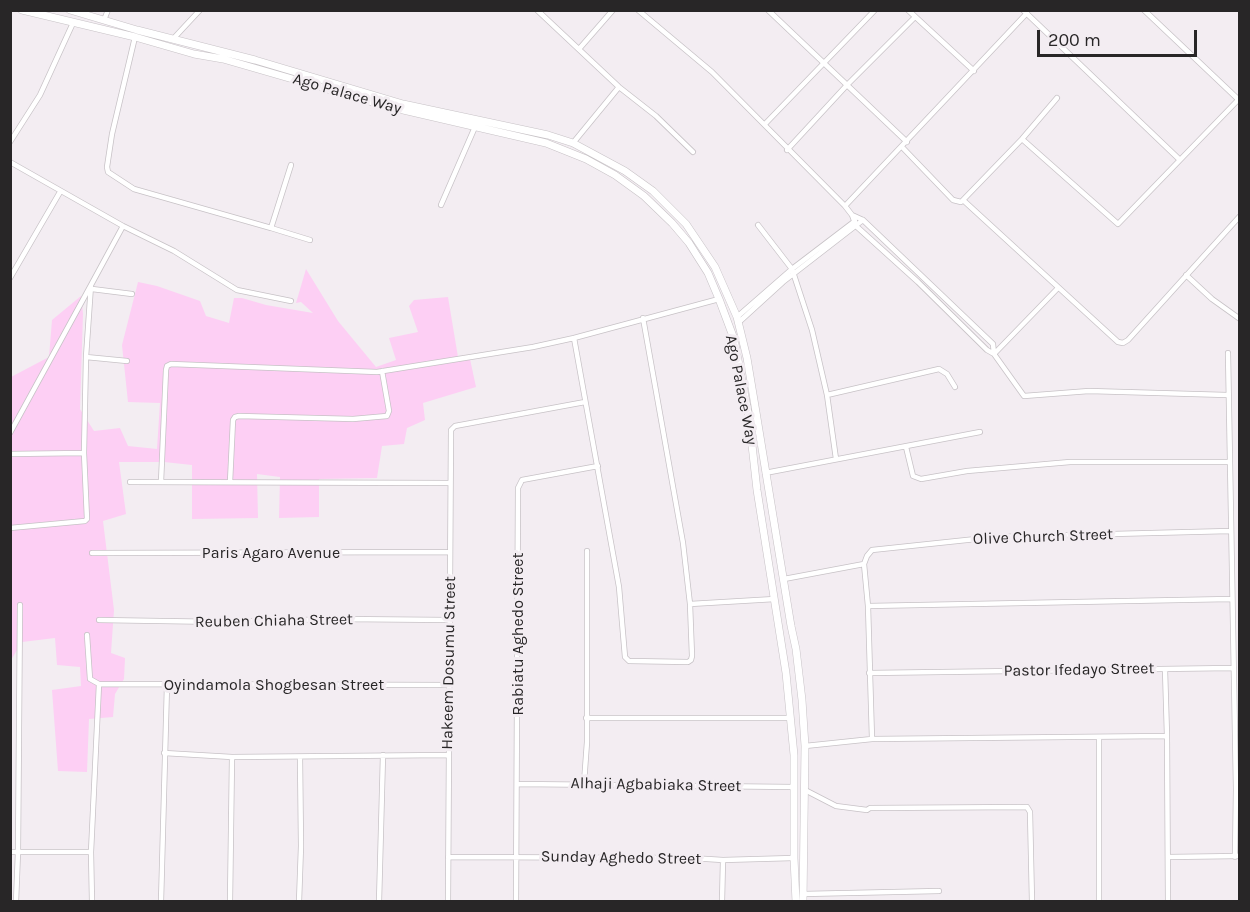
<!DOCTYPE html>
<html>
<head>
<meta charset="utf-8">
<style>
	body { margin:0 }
	#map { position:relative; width:1250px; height:912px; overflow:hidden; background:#f3edf2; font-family:Karla,sans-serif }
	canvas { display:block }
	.frame { position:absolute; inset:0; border:12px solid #282627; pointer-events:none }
	.scale { position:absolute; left:1037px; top:30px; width:160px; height:27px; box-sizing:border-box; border:3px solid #282627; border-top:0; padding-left:8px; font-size:18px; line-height:21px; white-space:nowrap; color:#282627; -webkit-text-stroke:4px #f3edf2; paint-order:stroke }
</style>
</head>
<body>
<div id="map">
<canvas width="1250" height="912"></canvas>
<div class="frame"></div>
<div class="scale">200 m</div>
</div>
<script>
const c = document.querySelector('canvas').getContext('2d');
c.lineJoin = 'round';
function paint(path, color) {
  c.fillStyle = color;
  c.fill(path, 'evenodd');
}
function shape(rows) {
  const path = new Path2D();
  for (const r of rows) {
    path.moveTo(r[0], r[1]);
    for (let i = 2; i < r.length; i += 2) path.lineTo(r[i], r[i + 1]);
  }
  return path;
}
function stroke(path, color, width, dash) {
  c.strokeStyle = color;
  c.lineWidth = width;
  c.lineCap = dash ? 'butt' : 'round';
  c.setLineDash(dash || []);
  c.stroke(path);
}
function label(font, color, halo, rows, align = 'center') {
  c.font = font + ' Karla,sans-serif';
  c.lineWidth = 6;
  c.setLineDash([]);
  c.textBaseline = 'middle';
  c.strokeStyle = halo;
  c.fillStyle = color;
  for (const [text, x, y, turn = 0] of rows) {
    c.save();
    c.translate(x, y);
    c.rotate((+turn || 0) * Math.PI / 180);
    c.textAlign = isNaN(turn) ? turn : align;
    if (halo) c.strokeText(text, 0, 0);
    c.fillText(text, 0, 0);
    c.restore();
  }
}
paint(shape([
	[306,269,338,321,376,367,396,360,389,338,418,332,409,306,414,300,448,297,458,357,470,359,476,387,423,403,425,420,407,428,404,444,382,446,377,478,319,479,319,517,279,518,280,477,257,474,258,518,192,519,192,465,164,462,119,462,126,514,103,521,114,610,111,653,125,658,124,679,115,694,113,717,89,719,87,772,58,771,52,690,81,686,80,667,57,665,55,638,22,642,11,660,11,377,49,357,52,320,81,296,83,314,80,409,94,431,120,428,128,446,157,449,160,403,128,402,122,345,138,282,157,286,200,301,206,316,229,323,234,298,242,298,266,305,313,313,301,302,296,303]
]), '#fdcff4');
const street = shape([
	[537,10,619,87,656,116,693,152],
	[638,10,712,72,845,206],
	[768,10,907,142],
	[908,10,974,71],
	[1023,10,1180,160],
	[1144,10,1240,101],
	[104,20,108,10],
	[135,37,112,134,107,167,108,172,134,189,271,228],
	[173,39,200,10],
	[579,49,613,10],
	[765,124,875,10],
	[1022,139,1118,224,1238,100],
	[10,142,40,95,73,23],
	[573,143,619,87],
	[902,147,953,200,961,202,963,200,1118,342,1123,343,1128,340,1240,216],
	[787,150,847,85,915,17],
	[10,162,123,226,174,251,237,290,291,301],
	[291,165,271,228,310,240],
	[963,200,1022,139,1057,98],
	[441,205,475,127],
	[852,215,863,220,993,344,994,354,1024,396,1089,391,1227,395],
	[758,225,792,269,812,330,827,395,836,459],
	[1186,275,1212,299,1240,319],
	[10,278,60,192],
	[92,289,132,294],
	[737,317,792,269,855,221],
	[738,323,783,282,863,220],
	[574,338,619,587,625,657,629,661,688,662,691,660,692,656,690,604,683,543,643,318],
	[1228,353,1236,789,1235,857],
	[994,354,987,350,918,282,856,226,852,215,845,206,1027,13],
	[994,354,1058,288],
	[86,357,127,361],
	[827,395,939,369,947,374,955,387],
	[10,433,91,285],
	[906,447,913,476,921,479,967,471,1070,462,1228,462],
	[10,454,84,453],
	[765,473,980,432],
	[130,482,449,483],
	[161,482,166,370,167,366,171,364,377,372,533,347,574,338,719,299],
	[230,482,233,420,235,417,239,416,353,419,387,416,389,411,382,371],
	[10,528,85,521,87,519,84,453,86,357,91,285,123,226],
	[92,553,450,552],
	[784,579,864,564],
	[690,604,775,599],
	[868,606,1231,599],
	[99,620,222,622,340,619,449,620],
	[87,635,90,679,99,684,450,685],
	[1165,669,1167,736,1168,902],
	[869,673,1233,668],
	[586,718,790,718],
	[1099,737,1099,902],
	[872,739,868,606,864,564,867,556,872,550,995,537,1230,531],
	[805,746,872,739,1167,736],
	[164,753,232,757,448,755],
	[584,783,587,742,587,551],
	[518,784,794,787],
	[805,790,836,806,867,810,870,808,1027,807,1030,812,1032,902],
	[10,852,91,852],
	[448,857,691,858,723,860,794,858],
	[1168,857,1240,856],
	[803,894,939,891],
	[16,902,18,852,20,605],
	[92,902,91,852,99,684],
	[161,902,167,685],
	[230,902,232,757],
	[299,902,301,846,300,757],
	[379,902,383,755],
	[448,902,451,430,455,426,585,402],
	[516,902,518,488,522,480,598,466],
	[722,902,723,860]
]);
const secondary = shape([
	[22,10,135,37,194,54,223,59,386,106,546,143,586,159,615,175,644,196,672,223,689,243,708,273,719,299,734,339,749,418,757,490,786,673,794,755,794,858,796,902],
	[70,10,137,30,255,60,403,104,548,135,573,143,625,171,653,191,686,224,715,267,737,317,747,358,757,418,791,626,796,649,802,700,805,746,803,902]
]);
stroke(street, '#c7c2c6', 6);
stroke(secondary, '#c7c2c6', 8);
stroke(street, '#fff', 4.5);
stroke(secondary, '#fff', 7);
label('16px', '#282627', '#f3edf2', [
	["Ago Palace Way",347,94,16],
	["Ago Palace Way",741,390,79],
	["Olive Church Street",1043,537,-2],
	["Paris Agaro Avenue",271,553],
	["Reuben Chiaha Street",274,621,-1],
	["Rabiatu Aghedo Street",518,634,-90],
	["Hakeem Dosumu Street",449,663,-89],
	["Pastor Ifedayo Street",1079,670,-1],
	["Oyindamola Shogbesan Street",274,685],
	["Alhaji Agbabiaka Street",656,785,1],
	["Sunday Aghedo Street",621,858,1]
]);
</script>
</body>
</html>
